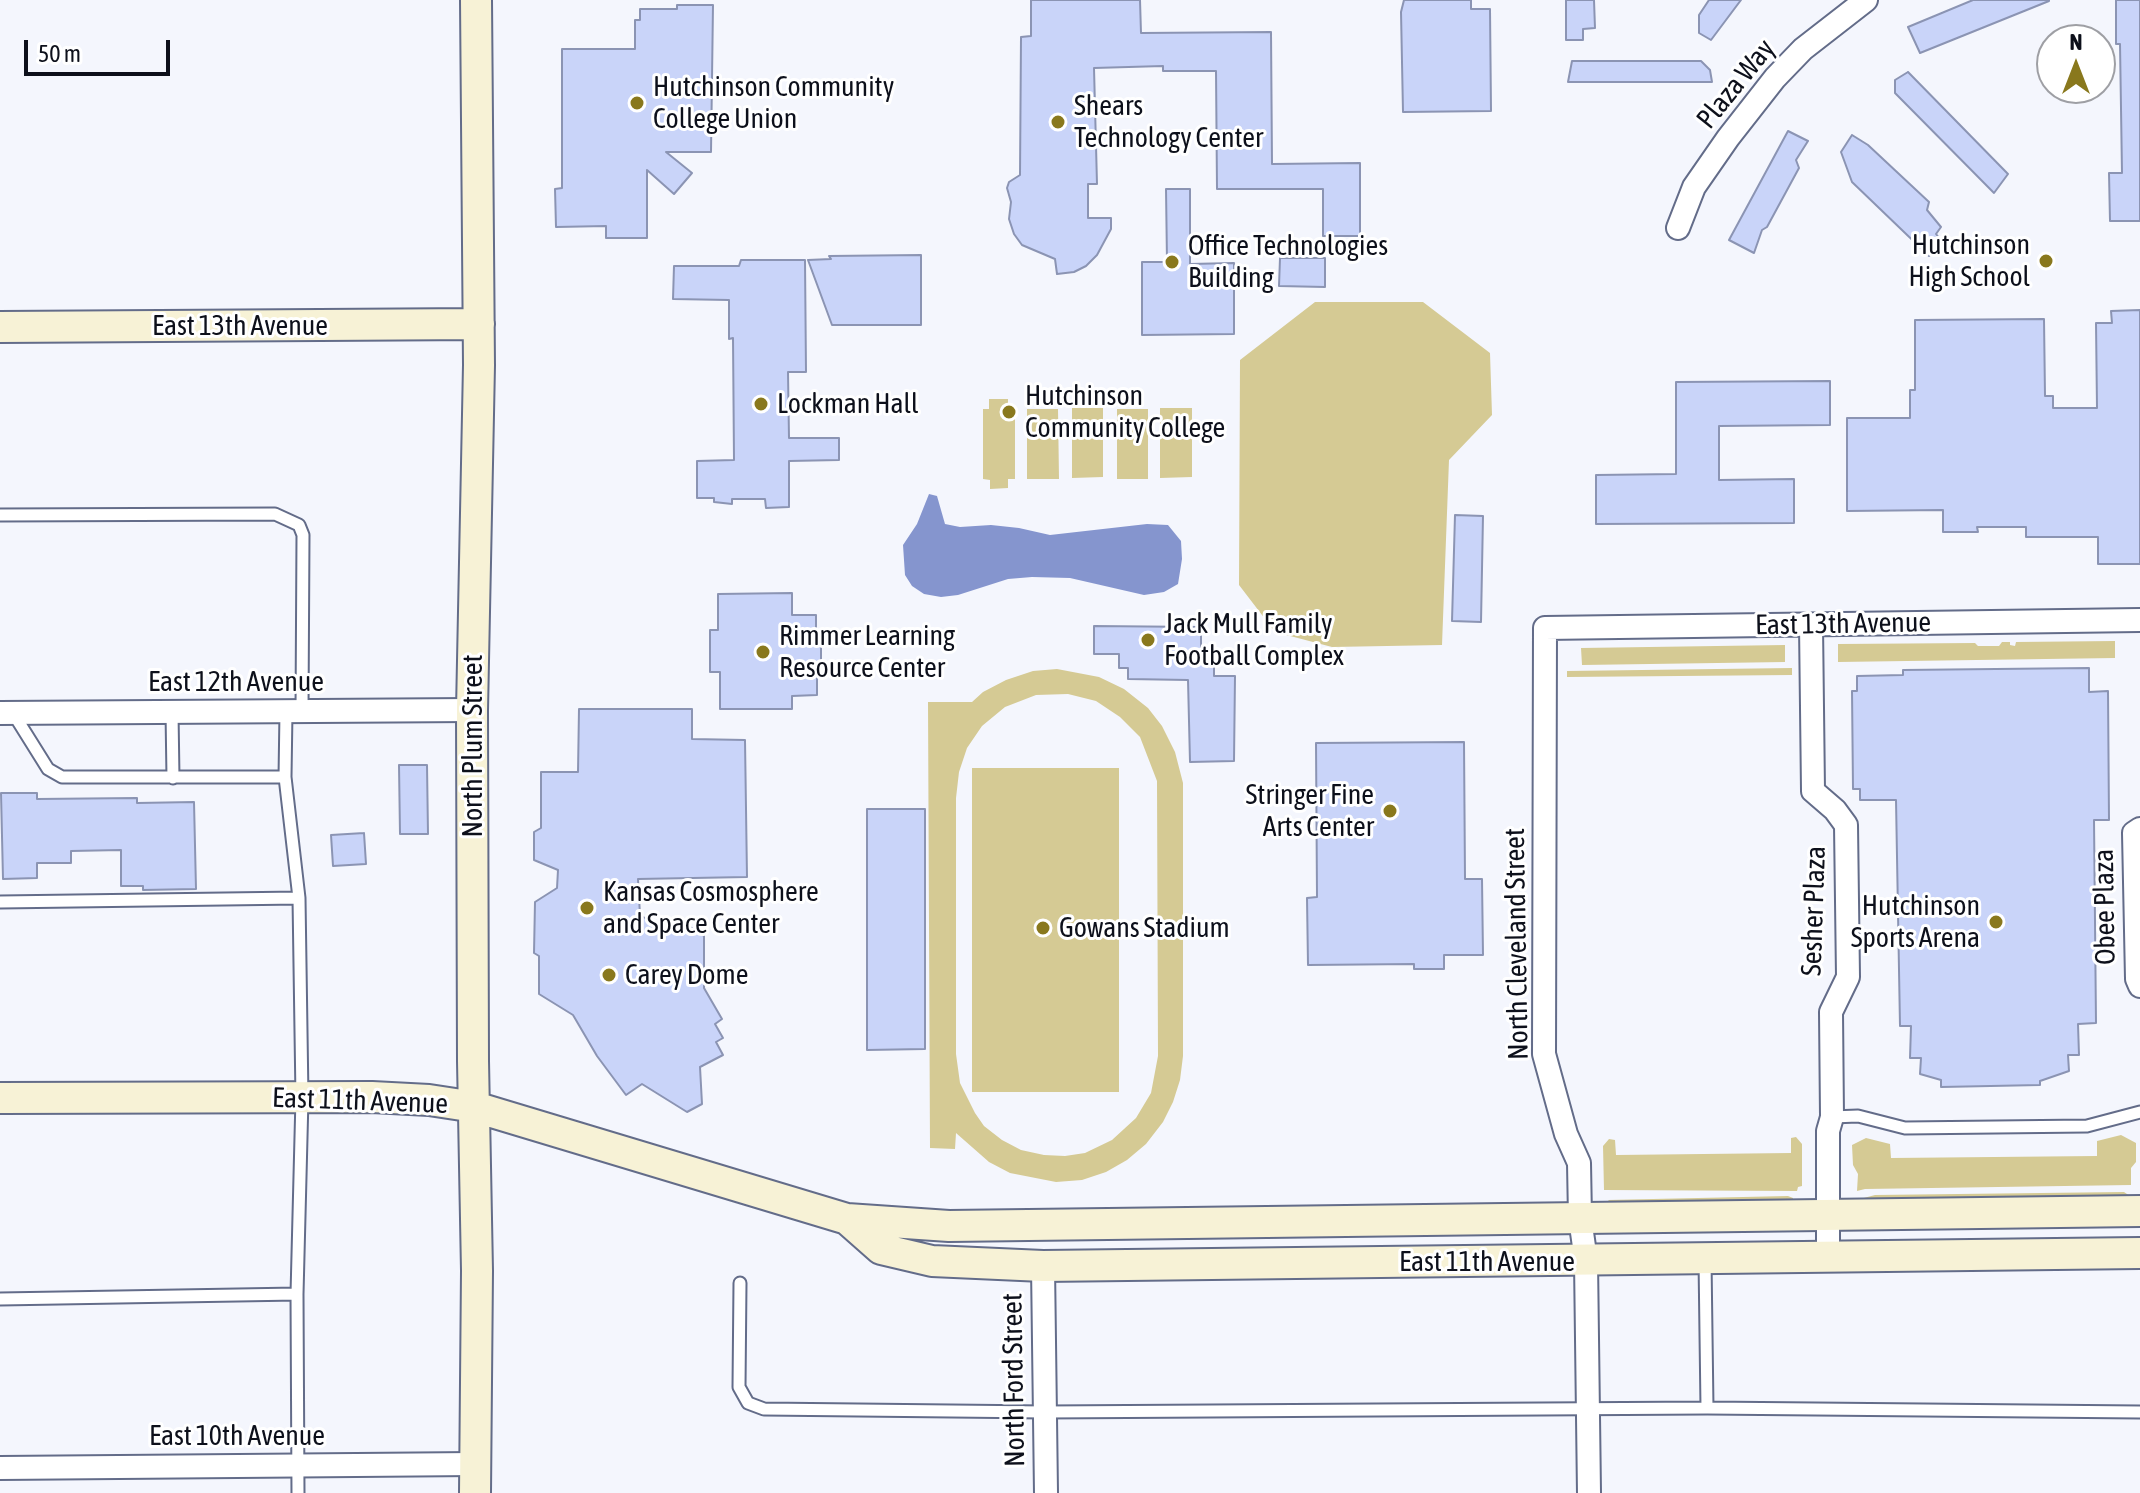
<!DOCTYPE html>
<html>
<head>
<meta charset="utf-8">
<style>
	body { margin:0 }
	#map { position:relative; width:2140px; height:1493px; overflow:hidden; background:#f4f6fd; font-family:"Asap Condensed",sans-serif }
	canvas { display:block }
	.north { position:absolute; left:2036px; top:24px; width:80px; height:80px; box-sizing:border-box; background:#fff; border:2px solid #9e9fa4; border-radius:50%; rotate:0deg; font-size:22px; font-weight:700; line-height:32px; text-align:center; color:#0d101b }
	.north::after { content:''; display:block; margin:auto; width:28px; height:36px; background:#89781d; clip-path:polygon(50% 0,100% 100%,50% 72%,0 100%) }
	.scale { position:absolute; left:24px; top:40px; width:146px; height:36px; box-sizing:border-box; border:4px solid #0d101b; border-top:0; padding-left:10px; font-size:24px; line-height:28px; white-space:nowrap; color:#0d101b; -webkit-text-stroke:6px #fff; paint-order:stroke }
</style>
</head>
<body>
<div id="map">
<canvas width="2140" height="1493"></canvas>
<div class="north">N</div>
<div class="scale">50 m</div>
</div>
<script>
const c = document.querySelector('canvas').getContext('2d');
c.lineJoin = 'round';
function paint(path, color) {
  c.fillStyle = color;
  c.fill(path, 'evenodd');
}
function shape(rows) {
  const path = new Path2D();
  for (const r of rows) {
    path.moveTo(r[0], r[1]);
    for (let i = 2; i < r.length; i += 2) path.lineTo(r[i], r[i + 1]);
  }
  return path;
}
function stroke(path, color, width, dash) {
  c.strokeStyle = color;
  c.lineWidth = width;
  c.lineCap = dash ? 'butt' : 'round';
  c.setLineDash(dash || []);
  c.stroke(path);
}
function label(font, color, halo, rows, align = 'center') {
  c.font = font + ' "Asap Condensed",sans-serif';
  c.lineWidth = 6;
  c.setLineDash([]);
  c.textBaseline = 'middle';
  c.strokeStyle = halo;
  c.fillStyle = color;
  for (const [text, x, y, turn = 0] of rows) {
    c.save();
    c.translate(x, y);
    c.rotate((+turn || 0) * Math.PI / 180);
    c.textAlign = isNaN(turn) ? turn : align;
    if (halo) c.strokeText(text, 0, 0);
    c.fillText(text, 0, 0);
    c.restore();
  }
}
paint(shape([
	[1315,302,1423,302,1490,353,1492,415,1449,460,1442,645,1332,647,1275,632,1239,585,1240,360],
	[989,399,1008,399,1008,409,1015,409,1015,479,1008,479,1008,488,990,489,990,480,983,479,983,409,989,409],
	[1072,408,1103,408,1103,477,1072,478],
	[1160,408,1192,408,1192,477,1160,478],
	[1027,409,1058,409,1059,479,1027,479],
	[1117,409,1148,409,1148,479,1117,479],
	[2115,641,2115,658,1838,662,1838,644,1975,643,1978,646,1999,646,2002,642,2010,642,2010,645,2015,646,2016,642],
	[1785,645,1785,662,1582,665,1581,648],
	[1792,668,1792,675,1567,677,1567,671],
	[1057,669,1099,677,1124,689,1148,708,1162,726,1175,752,1183,783,1183,1056,1180,1080,1173,1102,1163,1122,1146,1144,1127,1160,1106,1172,1082,1180,1056,1182,1010,1173,989,1162,956,1133,955,1149,930,1148,928,702,972,702,983,692,1006,680,1033,671],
	[1068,694,1096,701,1120,717,1140,737,1157,781,1158,1056,1151,1093,1136,1118,1112,1140,1085,1153,1065,1156,1044,1155,1021,1150,1002,1140,984,1126,975,1113,960,1083,956,1054,956,798,959,772,967,748,982,726,1005,707,1036,695],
	[972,768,1119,768,1119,1092,972,1092],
	[2121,1135,2136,1143,2136,1162,2131,1168,2131,1185,1865,1189,1857,1191,1858,1174,1853,1165,1852,1145,1866,1138,1890,1144,1891,1158,2097,1156,2097,1141],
	[1796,1137,1802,1144,1802,1186,1798,1187,1797,1191,1604,1190,1603,1146,1609,1139,1615,1140,1616,1155,1791,1153,1791,1138],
	[2124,1192,2130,1196,1867,1203,1860,1199,1875,1195],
	[1788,1196,1793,1198,1793,1202,1612,1204,1608,1200]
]), '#d5ca94');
paint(shape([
	[929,494,937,496,945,524,960,527,991,525,1019,528,1050,535,1147,524,1168,525,1181,541,1182,559,1178,584,1164,592,1144,595,1070,578,1032,577,1008,579,958,595,941,597,924,594,912,586,905,575,903,545,917,524]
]), '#8595ce');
const building = shape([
	[1031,0,1140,0,1141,33,1271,32,1272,164,1360,163,1360,236,1323,236,1323,189,1217,189,1216,71,1163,71,1163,66,1094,68,1097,184,1088,184,1088,218,1111,218,1111,229,1097,255,1086,266,1074,272,1057,274,1055,259,1022,245,1014,234,1009,219,1011,202,1007,188,1009,182,1020,175,1021,37,1031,36,1031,0],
	[1404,0,1471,0,1471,9,1490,9,1491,111,1403,112,1401,12,1404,0],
	[1566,0,1594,0,1595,28,1583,29,1583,40,1566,40,1566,0],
	[1709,0,1741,0,1711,40,1699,33,1699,15,1709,0],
	[1973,0,2049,0,2049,1,1920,53,1908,27,1973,0],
	[2116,0,2140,0,2140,221,2110,221,2109,173,2122,173,2120,44,2116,44,2116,0],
	[677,5,713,5,711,152,666,152,692,173,674,194,647,170,647,238,606,238,606,226,556,227,555,189,562,188,562,49,635,49,635,20,640,20,640,9,677,9,677,5],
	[1572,61,1701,61,1710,70,1712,82,1568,82,1572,61],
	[1908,72,2008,174,1994,193,1895,93,1895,80,1908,72],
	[1788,131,1808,141,1796,160,1799,168,1767,227,1762,230,1754,253,1729,240,1788,131],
	[1852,135,1868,145,1929,202,1927,210,1941,227,1936,234,1944,244,1929,256,1852,182,1841,152,1852,135],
	[1166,189,1190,189,1190,264,1234,263,1234,334,1142,335,1142,262,1167,262,1166,189],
	[921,255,921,325,832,325,808,260,831,259,829,256,921,255],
	[1280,258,1325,258,1325,287,1279,286,1280,258],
	[741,260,805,260,806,372,788,372,789,438,839,438,839,460,789,461,789,507,766,508,765,499,732,499,732,504,714,502,714,498,697,498,697,461,734,460,733,338,729,339,729,300,673,299,674,266,739,266,741,260],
	[2140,310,2140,564,2098,564,2098,537,2026,537,2026,527,1977,527,1978,532,1943,532,1943,510,1847,511,1847,418,1910,418,1910,390,1915,390,1915,320,2044,319,2045,396,2053,396,2053,408,2097,408,2096,323,2112,323,2111,311,2140,310],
	[1830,381,1830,425,1719,426,1719,480,1794,479,1794,523,1596,524,1596,475,1676,474,1676,382,1830,381],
	[1455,515,1483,516,1481,622,1452,621,1455,515],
	[792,593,792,615,816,615,816,631,821,631,821,677,817,677,817,695,792,696,792,709,720,709,720,672,710,672,710,630,718,630,718,594,792,593],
	[1094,626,1201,627,1201,658,1214,658,1214,676,1235,676,1234,761,1190,762,1188,680,1128,679,1128,668,1119,668,1119,654,1094,654,1094,626],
	[2089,668,2089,692,2108,691,2109,820,2094,820,2096,1023,2078,1024,2079,1055,2068,1055,2069,1071,2040,1081,2040,1085,1941,1087,1941,1080,1920,1074,1921,1058,1910,1058,1911,1026,1900,1026,1896,800,1860,800,1860,789,1853,789,1852,691,1857,691,1857,676,1903,675,1903,670,2089,668],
	[579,709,692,709,692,739,745,740,747,877,638,879,640,915,653,923,684,923,704,936,704,988,722,1019,715,1024,723,1038,716,1042,723,1055,700,1067,702,1104,687,1112,642,1084,626,1095,597,1056,573,1015,539,994,539,956,534,953,535,902,557,888,558,870,534,860,534,832,541,828,541,772,578,772,579,709],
	[1464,742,1465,879,1482,879,1483,955,1444,955,1444,969,1414,969,1414,964,1308,965,1307,898,1317,897,1316,743,1464,742],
	[399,765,427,765,428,834,400,834,399,765],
	[1,793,37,793,37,799,137,798,137,803,194,802,196,889,143,890,143,886,121,886,121,850,71,851,71,863,37,863,37,878,3,879,1,793],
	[867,809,925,809,925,1049,867,1050,867,809],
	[364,833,366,864,333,866,331,835,364,833]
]);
paint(building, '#c9d4f9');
stroke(building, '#8b94b3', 2);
const lane = shape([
	[0,515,275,514,299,525,303,535,302,711],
	[172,712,173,778],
	[286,712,285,777,299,898,302,1098,297,1294,298,1493],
	[13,713,48,769,62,777,285,777],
	[0,902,299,898],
	[1832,1117,1858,1116,1905,1128,2087,1126,2140,1112],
	[1705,1260,1707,1408],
	[740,1283,739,1387,748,1403,764,1409,1045,1412,1707,1408,2140,1412],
	[0,1299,297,1294]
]);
const street = shape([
	[1678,228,1694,187,1728,138,1775,78,1803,49,1866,0],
	[1811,625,1813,791,1835,810,1846,825,1848,977,1831,1012,1832,1117,1828,1131,1828,1256],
	[0,713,472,710],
	[2140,829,2134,833,2137,979,2140,986],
	[1043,1266,1046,1493],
	[0,1468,475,1464],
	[1589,1493,1586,1261,1580,1218,1579,1163,1566,1134,1544,1054,1545,628,2140,620]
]);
const secondary = shape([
	[0,327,479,324],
	[0,1098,372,1097,429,1100,475,1107,847,1219,949,1226,2140,1211],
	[847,1219,881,1249,932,1261,1043,1266,2140,1253],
	[475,1493,477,1271,473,1061,472,710,479,365,476,0]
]);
stroke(lane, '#636c89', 15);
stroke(street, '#636c89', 26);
stroke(secondary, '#636c89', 34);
stroke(lane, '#fff', 11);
stroke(street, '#fff', 22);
stroke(secondary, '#f7f2d6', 30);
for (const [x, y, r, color] of [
	[637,103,8,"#89781d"],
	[1058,122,8,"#89781d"],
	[2046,261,8,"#89781d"],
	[1172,262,8,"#89781d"],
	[761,404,8,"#89781d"],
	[1009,412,8,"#89781d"],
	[1148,640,8,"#89781d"],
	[763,652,8,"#89781d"],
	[1390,811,8,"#89781d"],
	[587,908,8,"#89781d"],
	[1996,922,8,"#89781d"],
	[1043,928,8,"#89781d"],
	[609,975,8,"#89781d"]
]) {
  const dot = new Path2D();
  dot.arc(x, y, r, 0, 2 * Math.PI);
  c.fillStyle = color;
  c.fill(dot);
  stroke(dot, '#fff', 3);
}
label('28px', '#0d101b', '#fff', [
	["Plaza Way",1736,84,-51],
	["East 13th Avenue",240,326],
	["East 13th Avenue",1843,624,-1],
	["East 12th Avenue",236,682],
	["North Plum Street",473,746,-90],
	["Obee Plaza",2105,907,-91],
	["Sesher Plaza",1814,911,-88],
	["North Cleveland Street",1517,944,-91],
	["East 11th Avenue",360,1101,2],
	["East 11th Avenue",1487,1262],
	["North Ford Street",1014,1380,-91],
	["East 10th Avenue",237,1436]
]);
label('28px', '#0d101b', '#fff', [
	["Hutchinson Community",653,87],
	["College Union",653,119],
	["Shears",1074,106],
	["Technology Center",1074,138],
	["Hutchinson",2030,245,"right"],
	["High School",2030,277,"right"],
	["Office Technologies",1188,246],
	["Building",1188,278],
	["Hutchinson",1025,396],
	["Community College",1025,428],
	["Lockman Hall",777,404],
	["Jack Mull Family",1164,624],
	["Football Complex",1164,656],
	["Rimmer Learning",779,636],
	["Resource Center",779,668],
	["Stringer Fine",1374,795,"right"],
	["Arts Center",1374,827,"right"],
	["Kansas Cosmosphere",603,892],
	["and Space Center",603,924],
	["Hutchinson",1980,906,"right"],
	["Sports Arena",1980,938,"right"],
	["Gowans Stadium",1059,928],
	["Carey Dome",625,975]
], 'left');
</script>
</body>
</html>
